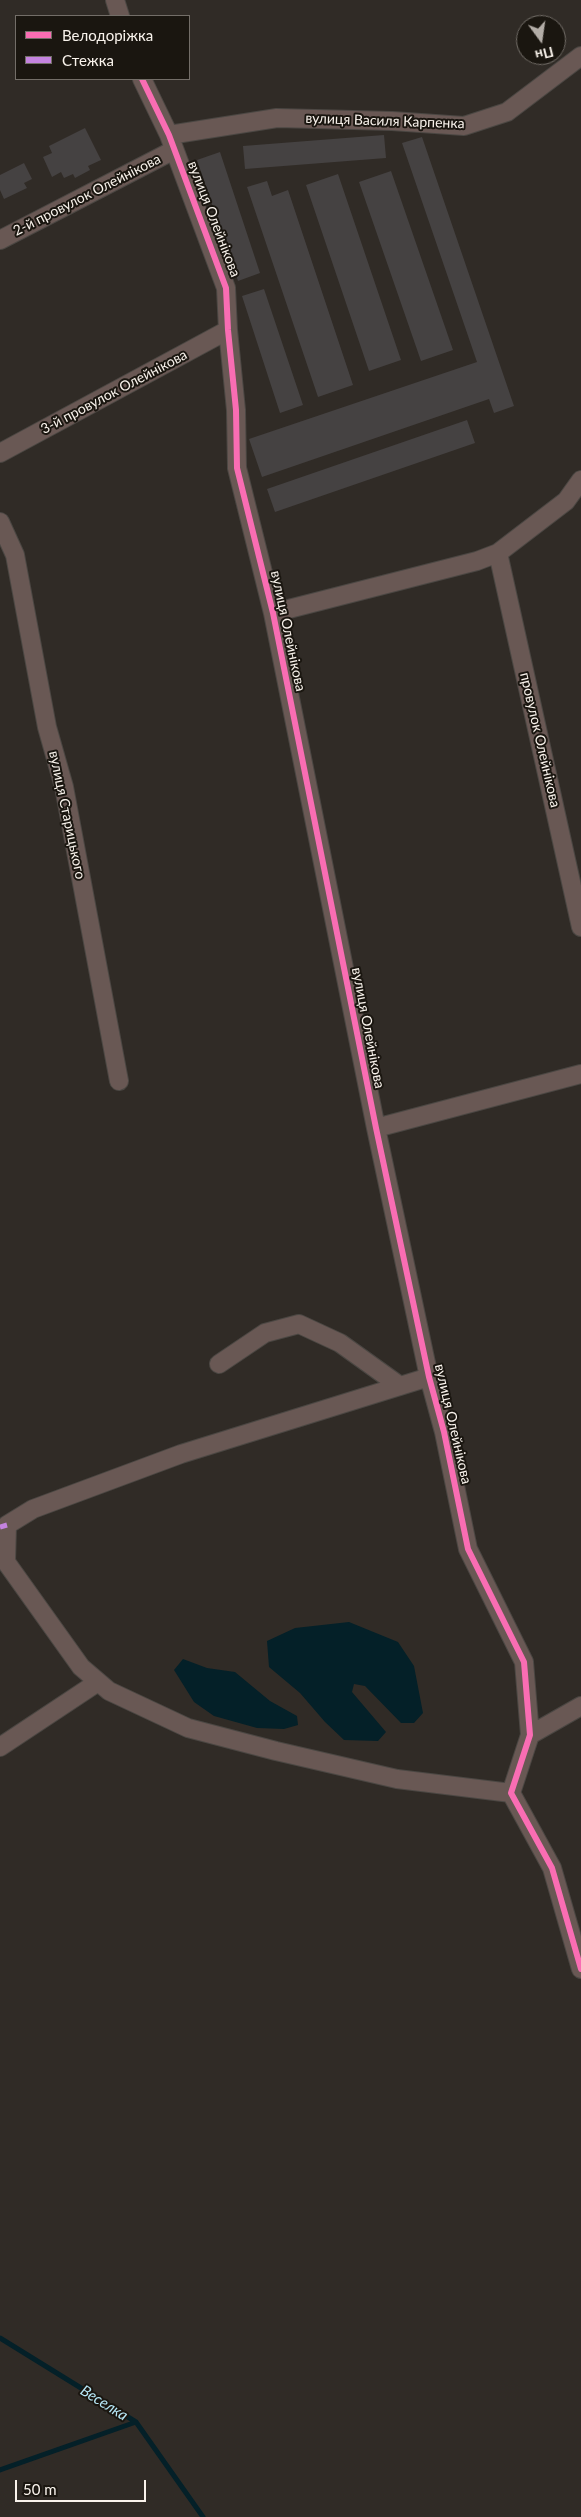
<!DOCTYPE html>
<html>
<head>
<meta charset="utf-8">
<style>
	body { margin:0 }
	#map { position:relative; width:581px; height:2517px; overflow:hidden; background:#302b26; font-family:Lato,sans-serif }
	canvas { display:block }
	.legend { position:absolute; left:15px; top:15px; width:175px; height:65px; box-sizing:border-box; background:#1a1610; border:1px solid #736e68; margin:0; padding:6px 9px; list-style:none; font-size:15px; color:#f9f3ec }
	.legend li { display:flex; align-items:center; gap:10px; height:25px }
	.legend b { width:25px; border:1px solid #736e68 }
	.north { position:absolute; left:516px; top:15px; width:50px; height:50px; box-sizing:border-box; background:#1a1610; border:1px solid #736e68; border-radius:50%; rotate:166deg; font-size:14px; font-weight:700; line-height:20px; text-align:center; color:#f9f3ec }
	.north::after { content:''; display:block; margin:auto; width:18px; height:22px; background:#b3ada7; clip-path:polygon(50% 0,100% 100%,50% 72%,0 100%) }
	.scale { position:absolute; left:15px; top:2480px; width:131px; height:22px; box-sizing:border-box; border:2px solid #f9f3ec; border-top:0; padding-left:6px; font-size:15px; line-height:18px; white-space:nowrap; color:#f9f3ec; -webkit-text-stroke:4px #1a1610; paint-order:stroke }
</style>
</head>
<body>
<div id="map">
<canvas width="581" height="2517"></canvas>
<ul class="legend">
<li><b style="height:6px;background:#f96db3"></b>Велодоріжка</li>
<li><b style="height:6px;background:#c483df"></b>Стежка</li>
</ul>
<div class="north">Пн</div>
<div class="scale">50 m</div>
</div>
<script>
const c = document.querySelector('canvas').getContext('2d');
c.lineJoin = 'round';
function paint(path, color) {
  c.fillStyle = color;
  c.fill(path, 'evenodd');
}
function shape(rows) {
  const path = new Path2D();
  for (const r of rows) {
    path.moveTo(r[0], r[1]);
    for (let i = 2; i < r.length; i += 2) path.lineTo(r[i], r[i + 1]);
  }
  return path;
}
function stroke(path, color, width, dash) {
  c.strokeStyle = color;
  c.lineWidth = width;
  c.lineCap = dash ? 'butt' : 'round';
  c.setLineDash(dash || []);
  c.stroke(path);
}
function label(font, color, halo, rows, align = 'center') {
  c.font = font + ' Lato,sans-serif';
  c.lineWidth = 4;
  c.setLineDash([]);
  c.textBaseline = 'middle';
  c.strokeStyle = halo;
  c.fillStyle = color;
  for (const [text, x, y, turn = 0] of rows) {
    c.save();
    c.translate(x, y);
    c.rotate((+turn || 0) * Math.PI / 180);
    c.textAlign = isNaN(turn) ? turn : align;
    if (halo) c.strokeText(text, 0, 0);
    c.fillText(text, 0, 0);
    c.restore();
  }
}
paint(shape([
	[349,1622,398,1642,414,1666,423,1713,414,1723,401,1723,365,1686,354,1684,352,1692,386,1732,378,1741,344,1740,325,1722,300,1693,269,1667,267,1641,295,1628],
	[183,1659,207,1668,235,1672,270,1701,297,1716,298,1725,284,1729,257,1728,214,1716,194,1702,174,1670]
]), '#042028');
stroke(shape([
	[0,2338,136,2422,203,2517],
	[0,2470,136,2422]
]), '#042028', 5);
paint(shape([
	[85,128,101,160,88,166,90,170,75,178,73,174,64,178,61,172,52,177,43,157,52,153,49,146],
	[384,135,386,158,245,169,243,146],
	[422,137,514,406,494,413,489,399,262,477,249,439,477,362,402,143],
	[220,152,260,273,238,281,197,160],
	[24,163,32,179,24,183,27,188,4,199,0,190,0,175],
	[391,171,453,350,421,361,359,182],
	[338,174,401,360,369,371,306,185],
	[267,181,272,196,288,190,353,385,318,397,247,187],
	[264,289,303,405,280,413,242,296],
	[467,420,475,443,275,512,267,489]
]), '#454242');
const minor = shape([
	[115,0,120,16],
	[142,79,169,135,226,288,228,330,236,410,237,468,273,613,376,1128,429,1377,444,1432,468,1549,524,1662,530,1735,511,1793,552,1868,581,1969],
	[169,135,277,118,392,121,464,126,507,112,581,56],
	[0,240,174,150],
	[0,453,228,330],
	[0,522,15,555,47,727,64,787,119,1081],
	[498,553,581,927],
	[273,613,477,561,498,553,566,501,581,480],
	[376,1128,581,1074],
	[219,1364,265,1333,299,1324,340,1343,400,1386],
	[429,1377,181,1454,33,1509,7,1525,6,1562,81,1667,109,1691,188,1728,276,1751,397,1779,511,1793],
	[530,1735,581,1706],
	[0,1747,98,1682]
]);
stroke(minor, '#4b4743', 20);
stroke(minor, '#695854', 18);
stroke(shape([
	[0,1527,7,1525]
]), '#c483df', 5, [10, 5]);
stroke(shape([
	[142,79,169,135,226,288,228,330,236,410,237,468,273,613,376,1128,429,1377,444,1432,468,1549,524,1662,530,1735,511,1793,552,1868,581,1969]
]), '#f96db3', 6);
label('14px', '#f9f3ec', '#1a1610', [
	["вулиця Василя Карпенка",385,121,2],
	["2-й провулок Олейнікова",87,195,-27],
	["вулиця Олейнікова",214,219,69],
	["3-й провулок Олейнікова",114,392,-28],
	["вулиця Олейнікова",288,631,78],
	["провулок Олейнікова",540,740,77],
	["вулиця Старицького",67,815,78],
	["вулиця Олейнікова",368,1028,79],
	["вулиця Олейнікова",453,1424,77]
]);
label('italic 15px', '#b7e8f8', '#1a1610', [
	["Веселка",104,2403,32]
]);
</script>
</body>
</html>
